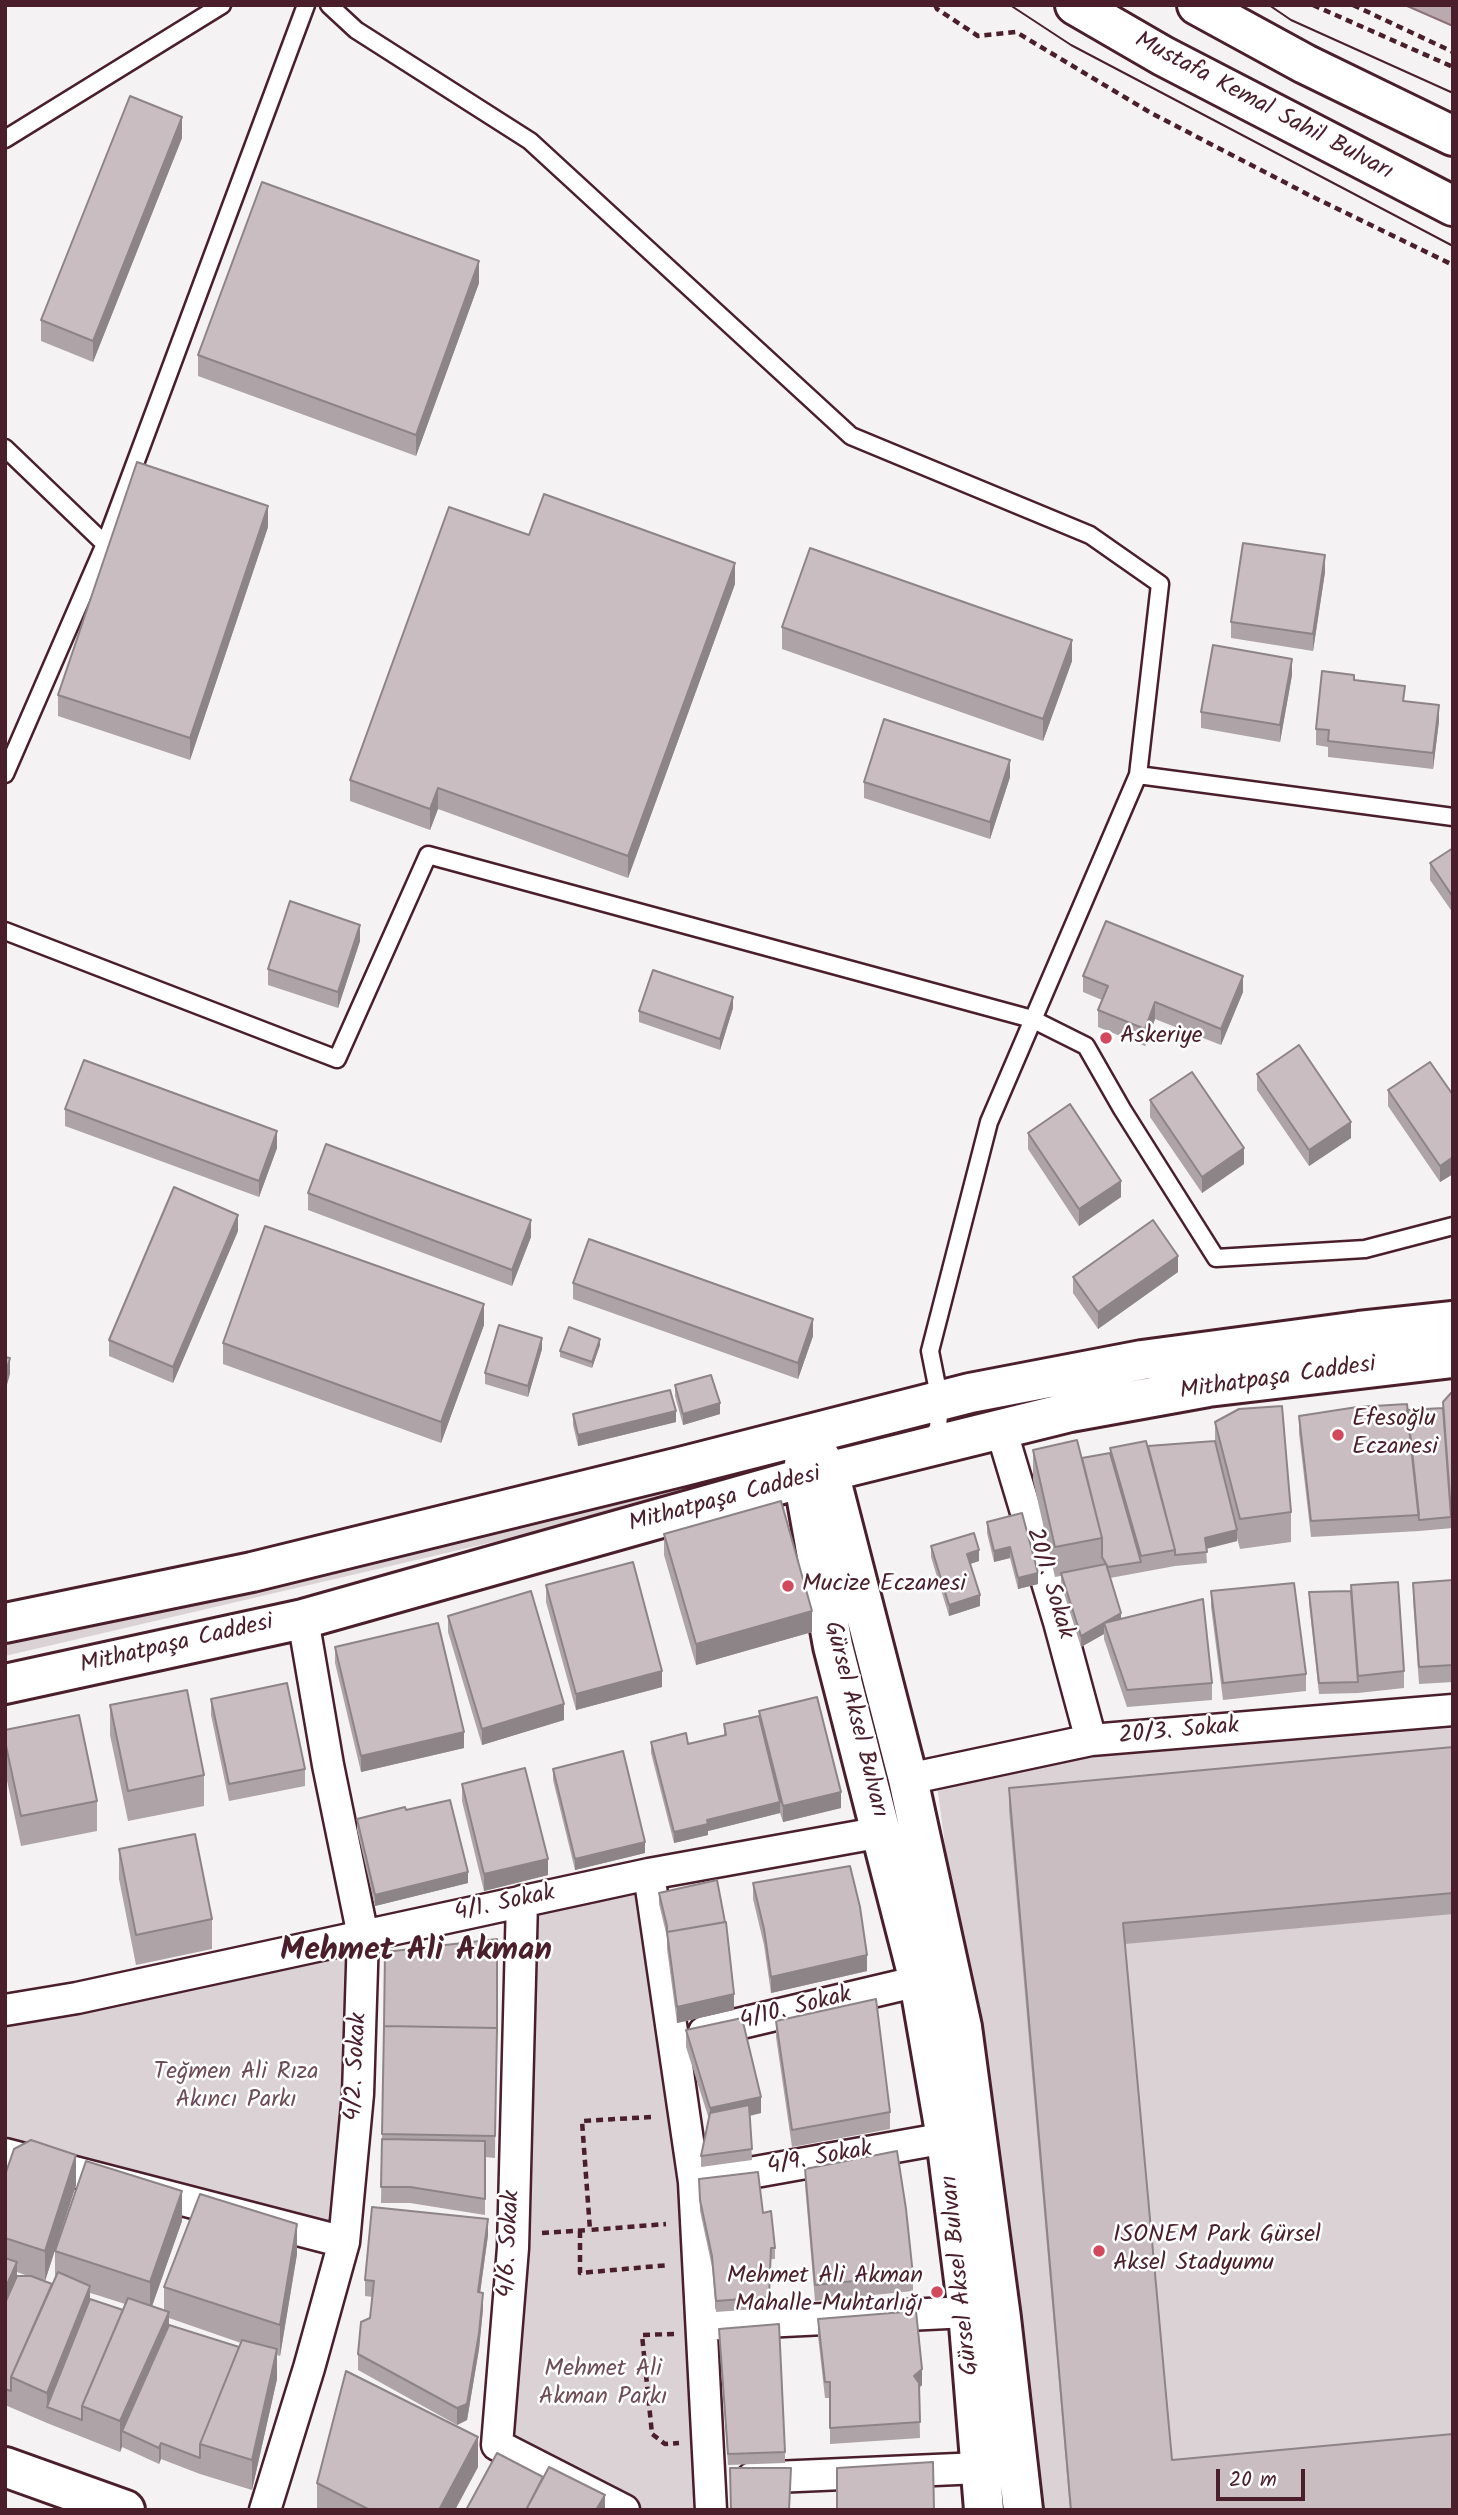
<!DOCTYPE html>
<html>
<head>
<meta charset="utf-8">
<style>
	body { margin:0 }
	#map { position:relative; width:1458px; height:2515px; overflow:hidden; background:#f4f2f2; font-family:Kalam,sans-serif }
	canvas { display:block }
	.frame { position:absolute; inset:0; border:7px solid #4a1f2b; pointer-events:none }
	.scale { position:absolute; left:1216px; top:2469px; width:89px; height:32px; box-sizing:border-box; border:4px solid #4a1f2b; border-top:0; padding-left:9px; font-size:21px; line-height:24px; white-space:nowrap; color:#4a1f2b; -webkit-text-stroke:5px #fff; paint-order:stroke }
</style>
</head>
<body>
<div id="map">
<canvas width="1458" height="2515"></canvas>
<div class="frame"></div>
<div class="scale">20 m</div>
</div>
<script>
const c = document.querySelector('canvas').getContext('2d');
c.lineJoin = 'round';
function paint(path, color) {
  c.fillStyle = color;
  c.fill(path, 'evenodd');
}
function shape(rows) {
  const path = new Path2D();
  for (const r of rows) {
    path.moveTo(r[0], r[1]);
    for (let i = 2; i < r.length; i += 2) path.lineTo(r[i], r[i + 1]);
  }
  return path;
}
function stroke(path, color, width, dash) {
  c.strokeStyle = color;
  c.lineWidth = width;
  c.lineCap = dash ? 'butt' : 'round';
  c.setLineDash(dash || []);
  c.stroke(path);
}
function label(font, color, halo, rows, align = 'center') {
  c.font = font + ' Kalam,sans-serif';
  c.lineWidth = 5;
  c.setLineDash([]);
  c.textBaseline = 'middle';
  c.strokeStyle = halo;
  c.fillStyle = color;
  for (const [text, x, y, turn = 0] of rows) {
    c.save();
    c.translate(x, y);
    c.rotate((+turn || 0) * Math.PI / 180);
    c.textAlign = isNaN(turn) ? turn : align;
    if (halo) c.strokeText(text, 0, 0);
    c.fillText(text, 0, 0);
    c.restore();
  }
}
paint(shape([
	[770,1456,780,1475,5,1656,5,1638],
	[1453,1728,1453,2510,1026,2510,1024,2443,935,1770],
	[649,1874,711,2510,624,2510,497,2445,522,1901],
	[363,1936,344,2242,5,2154,5,2010]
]), '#dbd2d5');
const water = shape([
	[1405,5,1453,5,1453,26,1405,5]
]);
paint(water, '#baa9ae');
stroke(water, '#8d727a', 2);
const lane = shape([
	[329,5,356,30,530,141,851,436,1090,535,1160,584,1138,775,989,1122,930,1351,940,1401,938,1428,928,1444],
	[5,139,222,5],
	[5,448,105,544],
	[5,774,105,544,306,5],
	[1138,775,1453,817],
	[5,931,337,1059,428,855,1032,1019,1086,1046,1122,1109,1216,1258,1365,1249,1453,1226]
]);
const street = shape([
	[1001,1429,1059,1622,1091,1740],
	[908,1779,1091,1740,1453,1710],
	[649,1874,694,2182,711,2510],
	[522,1901,513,2248,497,2445,624,2510],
	[5,2010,77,1998,649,1874,882,1832],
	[704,2032,919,1981],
	[5,2154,344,2242],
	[705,2181,946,2138],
	[702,2325,968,2312],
	[752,2478,980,2468],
	[265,2510,309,2368,344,2242,358,2094,363,1936,328,1765,303,1619]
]);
const primary = shape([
	[1075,5,1163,56,1453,206],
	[1197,5,1305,64,1453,136],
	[815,1449,829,1472,908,1779,962,2027,1001,2318,1023,2510],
	[805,1452,803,1478,833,1646,919,1981,946,2138,968,2312,984,2510],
	[5,1623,252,1572,684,1466,970,1393,1142,1360,1359,1331,1453,1321],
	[5,1684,303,1619,803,1478,1070,1412,1208,1387,1453,1358],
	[5,2467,125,2510]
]);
stroke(lane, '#4a1f2b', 21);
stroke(street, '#4a1f2b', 35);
stroke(primary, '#4a1f2b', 44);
stroke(shape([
	[935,5,937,9,978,36,1016,32,1151,113,1309,195,1453,265],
	[1313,5,1453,67],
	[1353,5,1453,52],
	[651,2117,582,2121,590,2230,666,2224],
	[580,2231,580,2273,669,2265],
	[542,2233,590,2230],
	[674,2334,642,2335,652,2434,665,2444,679,2443]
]), '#4a1f2b', 4.5, [7, 5]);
stroke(lane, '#fff', 16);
stroke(street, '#fff', 30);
stroke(primary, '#fff', 38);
stroke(shape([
	[1010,5,1071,45,1453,246],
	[1269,5,1291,20,1453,93]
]), '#4a1f2b', 2);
paint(shape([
	[182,138,93,362,41,341,41,320],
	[479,283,416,456,198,376,198,355],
	[268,527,190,760,58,716,58,695],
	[529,535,735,584,628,878,438,809,430,830,350,801,350,780],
	[1325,572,1313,651,1231,638,1231,622],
	[782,627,1072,661,1043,741,782,649],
	[1292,675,1280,742,1201,728,1201,712],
	[1354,680,1405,701,1439,721,1433,769,1328,757,1328,747,1316,745,1316,729],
	[1010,777,990,839,864,798,864,782],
	[1453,848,1453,913,1430,880,1430,863],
	[360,941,338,1008,268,985,268,969],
	[1083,976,1243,992,1221,1045,1155,1019,1145,1046,1098,1027,1098,1010,1102,1000,1083,992],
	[733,1008,720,1050,639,1022,639,1011],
	[1257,1074,1351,1138,1309,1166,1257,1090],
	[1388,1090,1453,1095,1453,1174,1440,1182,1388,1106],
	[1150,1100,1244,1164,1202,1193,1150,1117],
	[65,1109,277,1148,259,1197,65,1126],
	[1028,1133,1121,1197,1079,1226,1028,1149],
	[308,1193,531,1237,512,1286,308,1210],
	[238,1231,173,1383,109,1356,109,1340],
	[1178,1272,1098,1329,1073,1293,1073,1277],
	[573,1283,813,1336,798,1379,573,1299],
	[484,1325,441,1443,223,1364,223,1343],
	[600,1345,592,1368,560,1357,560,1351],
	[542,1349,528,1397,485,1384,485,1373],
	[675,1385,720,1414,683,1425,675,1396],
	[1453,1393,1453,1528,1419,1531,1311,1537,1299,1433,1299,1416,1443,1408],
	[573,1414,676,1422,578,1446,573,1425],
	[1215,1422,1291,1512,1291,1542,1240,1549,1237,1538,1237,1541,1206,1549,1207,1563,1175,1566,1110,1578,1121,1619,1212,1683,1212,1700,1127,1707,1104,1639,1104,1634,1081,1647,1061,1584,1061,1576,1055,1577,1033,1480,1033,1450,1082,1458,1110,1453,1110,1448,1215,1441],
	[1022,1513,1038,1584,1018,1589,1010,1558,994,1562,987,1533,987,1522],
	[664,1534,812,1632,696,1665,664,1555],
	[931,1546,979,1561,970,1564,980,1606,949,1616,931,1557],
	[1453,1580,1453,1682,1419,1684,1413,1600,1413,1583],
	[546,1585,662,1687,576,1710,546,1602],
	[1211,1591,1306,1674,1306,1691,1223,1700,1211,1607],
	[1309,1592,1404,1671,1404,1688,1358,1693,1319,1694,1309,1603],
	[448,1616,564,1720,482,1745,448,1632],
	[335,1647,464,1748,361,1772,335,1663],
	[211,1699,305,1769,305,1786,229,1801,211,1715],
	[110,1705,204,1775,204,1806,128,1821,110,1735],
	[759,1711,841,1808,783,1822,780,1813,708,1831,708,1835,674,1843,651,1753,651,1742,688,1744,724,1735,724,1724,759,1716],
	[5,1730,97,1801,97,1831,21,1846,5,1771],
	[1453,1747,1453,1914,1125,1944,1172,2460,1453,2510,1070,2510,1009,1810,1009,1788],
	[553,1769,645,1853,575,1870,553,1780],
	[462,1784,548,1875,484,1891,462,1801],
	[406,1810,468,1883,375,1906,357,1830,357,1819],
	[119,1849,212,1919,212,1949,136,1965,119,1879],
	[753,1883,867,1971,771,1993,764,1945,753,1899],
	[659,1893,734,2010,677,2023,667,1949,667,1937,659,1904],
	[497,1939,495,2158,485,2157,485,2215,410,2203,381,2203,385,1952],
	[776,2021,890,2112,890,2129,792,2147,776,2037],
	[686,2030,761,2113,750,2116,752,2160,701,2167,701,2156,709,2119,686,2047],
	[805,2169,913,2275,913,2291,815,2301,805,2185],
	[5,2175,76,2185,45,2281,52,2284,55,2278,55,2251,182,2221,152,2306,164,2310,164,2287,297,2254,280,2356,277,2355,277,2379,252,2490,200,2474,161,2459,159,2464,122,2447,120,2452,47,2423,5,2405],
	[17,2272,28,2276,17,2276],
	[90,2293,97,2295,125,2304,123,2310,90,2299],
	[169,2318,241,2343,239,2347,169,2325],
	[699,2179,763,2213,775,2248,775,2259,771,2259,769,2308,716,2312,712,2267,700,2211],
	[488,2235,480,2292,483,2309,479,2349,467,2420,457,2425,358,2370,358,2354,370,2318,373,2297,365,2296,365,2280],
	[818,2319,922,2385,919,2388,920,2438,830,2444,830,2398,825,2398,818,2336],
	[719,2329,785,2452,785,2463,728,2465],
	[478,2467,455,2510,317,2510,317,2483]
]), '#aea3a6');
paint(shape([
	[182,117,182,138,93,362,93,341],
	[479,261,479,283,416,456,416,435],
	[268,506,268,527,190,760,190,738],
	[1325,555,1325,572,1313,651,1313,634],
	[735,563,735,584,628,878,628,856],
	[1072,640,1072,661,1043,741,1043,719],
	[1292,659,1292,675,1280,742,1280,725],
	[1439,705,1439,721,1433,769,1433,753],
	[1010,760,1010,777,990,839,990,822],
	[438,788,438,809,430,830,430,809],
	[360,925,360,941,338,1008,338,992],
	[1243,976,1243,992,1221,1045,1221,1029],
	[733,997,733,1008,720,1050,720,1039],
	[1155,1002,1155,1019,1145,1046,1145,1029],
	[1351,1122,1351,1138,1309,1166,1309,1150],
	[277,1131,277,1148,259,1197,259,1181],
	[1244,1148,1244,1164,1202,1193,1202,1177],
	[1453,1157,1453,1174,1440,1182,1440,1166],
	[1121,1181,1121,1197,1079,1226,1079,1209],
	[238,1215,238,1231,173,1383,173,1367],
	[531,1220,531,1237,512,1286,512,1270],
	[1178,1256,1178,1272,1098,1329,1098,1312],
	[484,1304,484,1325,441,1443,441,1422],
	[813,1319,813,1336,798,1379,798,1363],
	[542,1338,542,1349,528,1397,528,1386],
	[600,1339,600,1345,592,1368,592,1362],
	[10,1358,10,1374,5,1392,5,1376],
	[720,1403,720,1414,683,1425,683,1414],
	[676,1411,676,1422,578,1446,578,1435],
	[1237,1530,1237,1541,1205,1549,1205,1538],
	[1010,1547,1010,1558,994,1562,994,1551],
	[979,1550,979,1561,967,1565,967,1554],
	[1038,1573,1038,1584,1018,1589,1018,1578],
	[980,1595,980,1606,949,1616,949,1605],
	[812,1611,812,1632,696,1665,696,1644],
	[1121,1613,1121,1624,1104,1623],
	[1104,1623,1104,1634,1081,1647,1081,1636],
	[662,1671,662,1687,576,1710,576,1694],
	[564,1704,564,1720,482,1745,482,1729],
	[464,1732,464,1748,361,1772,361,1756],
	[841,1792,841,1808,783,1822,783,1806],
	[780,1802,780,1813,708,1831,708,1835,674,1843,674,1832,707,1820],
	[645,1842,645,1853,575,1870,575,1859],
	[548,1859,548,1875,484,1891,484,1874],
	[468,1872,468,1883,375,1906,375,1895],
	[867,1955,867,1971,771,1993,771,1977],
	[734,1994,734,2010,677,2023,677,2007],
	[761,2097,761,2113,710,2124,710,2108],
	[6,2141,6,2171,5,2173,5,2143],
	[76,2155,76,2185,45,2281,45,2251],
	[182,2191,182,2221,150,2312,150,2282],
	[488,2219,488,2235,478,2308,478,2292],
	[297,2224,297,2254,280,2356,280,2325],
	[17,2262,17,2292,5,2319,5,2289],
	[90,2286,90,2316,47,2407,47,2393],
	[483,2293,483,2309,479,2349,467,2420,457,2425,457,2408],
	[169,2312,169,2342,122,2431,122,2447,120,2452,120,2421],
	[277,2349,277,2379,252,2490,252,2460],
	[922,2369,922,2385,914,2392,914,2376],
	[478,2437,478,2467,455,2510,439,2510],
	[161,2443,161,2459,159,2464,159,2448],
	[605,2495,605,2510,596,2510]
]), '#8d8487');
const building = shape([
	[130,96,182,117,93,341,41,320,130,96],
	[262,182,479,261,416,435,198,355,262,182],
	[137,462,268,506,190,738,58,695,137,462],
	[544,494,735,563,628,856,438,788,430,809,350,780,449,507,529,535,544,494],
	[1243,543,1325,555,1313,634,1231,622,1243,543],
	[810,548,1072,640,1043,719,782,627,810,548],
	[1213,645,1292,659,1280,725,1201,712,1213,645],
	[1322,671,1354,675,1354,680,1405,686,1403,701,1439,705,1433,753,1328,741,1329,730,1316,729,1322,671],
	[884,719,1010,760,990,822,864,782,884,719],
	[1453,848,1453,897,1430,863,1453,848],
	[290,901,360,925,338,992,268,969,290,901],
	[1106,921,1243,976,1221,1029,1155,1002,1145,1029,1098,1010,1108,986,1083,976,1106,921],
	[653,970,733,997,720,1039,639,1011,653,970],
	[1299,1045,1351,1122,1309,1150,1257,1074,1299,1045],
	[84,1060,277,1131,259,1181,65,1109,84,1060],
	[1430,1062,1453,1095,1453,1157,1440,1166,1388,1090,1430,1062],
	[1192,1072,1244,1148,1202,1177,1150,1100,1192,1072],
	[1070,1104,1121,1181,1079,1209,1028,1133,1070,1104],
	[326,1144,531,1220,512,1270,308,1193,326,1144],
	[174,1187,238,1215,173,1367,109,1340,174,1187],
	[1153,1220,1178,1256,1098,1312,1073,1277,1153,1220],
	[265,1226,484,1304,441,1422,223,1343,265,1226],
	[589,1239,813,1319,798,1363,573,1283,589,1239],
	[499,1325,542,1338,528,1386,485,1373,499,1325],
	[569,1327,600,1339,592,1362,560,1351,569,1327],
	[5,1357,10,1358,5,1376,5,1357],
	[711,1375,720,1403,683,1414,675,1385,711,1375],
	[670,1390,676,1411,578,1435,573,1414,670,1390],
	[1451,1393,1453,1393,1453,1512,1451,1512,1443,1402,1451,1393],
	[1407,1404,1419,1515,1311,1521,1299,1416,1357,1407,1407,1404],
	[1282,1406,1291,1512,1240,1519,1215,1422,1239,1409,1282,1406],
	[1443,1408,1451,1517,1419,1520,1407,1410,1443,1408],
	[1077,1440,1102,1538,1055,1547,1033,1450,1077,1440],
	[1146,1441,1175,1550,1141,1556,1110,1448,1146,1441],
	[1215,1441,1237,1530,1205,1538,1207,1552,1175,1555,1175,1550,1148,1446,1215,1441],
	[1110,1453,1141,1562,1108,1567,1102,1557,1102,1538,1082,1458,1110,1453],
	[781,1501,812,1611,696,1644,664,1534,781,1501],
	[1022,1513,1038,1573,1018,1578,1010,1547,994,1551,987,1522,1022,1513],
	[974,1533,979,1550,967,1554,980,1595,949,1605,931,1546,974,1533],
	[633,1562,662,1671,576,1694,546,1585,633,1562],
	[1106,1564,1121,1613,1081,1636,1061,1573,1106,1564],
	[1453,1580,1453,1665,1419,1667,1413,1583,1453,1580],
	[1398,1582,1404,1671,1358,1676,1351,1585,1398,1582],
	[1294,1583,1306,1674,1223,1683,1211,1591,1294,1583],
	[531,1591,564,1704,482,1729,448,1616,531,1591],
	[1351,1591,1358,1682,1319,1683,1309,1592,1351,1591],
	[1203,1599,1212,1683,1127,1690,1104,1623,1203,1599],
	[438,1623,464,1732,361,1756,335,1647,438,1623],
	[287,1683,305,1769,229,1784,211,1699,287,1683],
	[187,1690,204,1775,128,1791,110,1705,187,1690],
	[817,1697,841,1792,783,1806,759,1711,817,1697],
	[79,1715,97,1801,21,1816,5,1741,5,1730,79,1715],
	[759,1716,780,1802,707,1820,708,1824,674,1832,651,1742,686,1733,688,1744,726,1735,724,1724,759,1716],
	[1453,1747,1453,1893,1123,1923,1172,2460,1453,2434,1453,2510,1071,2510,1009,1788,1453,1747],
	[623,1751,645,1842,575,1859,553,1769,623,1751],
	[525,1768,548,1859,484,1874,462,1784,525,1768],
	[450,1800,468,1872,375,1895,357,1819,405,1807,406,1810,450,1800],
	[195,1834,212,1919,136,1935,119,1849,195,1834],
	[850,1866,860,1907,867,1955,771,1977,764,1929,753,1883,850,1866],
	[717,1880,725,1922,667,1932,667,1926,659,1893,717,1880],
	[726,1922,734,1994,677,2007,667,1932,726,1922],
	[497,1939,497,2033,497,2028,384,2026,385,1952,497,1939],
	[876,1999,890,2112,792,2130,776,2021,876,1999],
	[742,2018,761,2097,710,2108,686,2030,742,2018],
	[384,2026,497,2028,495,2136,382,2134,384,2026],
	[749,2105,752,2149,701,2156,710,2113,749,2105],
	[382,2139,485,2141,485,2199,410,2187,381,2187,382,2139],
	[31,2140,76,2155,45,2251,5,2238,5,2175,14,2149,31,2140],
	[897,2151,906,2209,913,2275,815,2285,805,2169,897,2151],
	[86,2161,182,2191,150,2282,55,2251,86,2161],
	[758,2172,763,2213,771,2211,775,2248,771,2248,769,2297,716,2301,712,2256,700,2200,699,2179,758,2172],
	[200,2194,297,2224,280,2325,164,2287,200,2194],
	[372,2207,488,2219,478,2292,483,2293,479,2333,467,2404,457,2408,358,2354,361,2322,370,2318,374,2281,365,2280,372,2207],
	[5,2258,17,2262,5,2289,5,2258],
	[58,2272,90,2286,47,2393,11,2377,58,2272],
	[17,2276,31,2276,52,2284,11,2377,11,2391,5,2389,5,2303,17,2276],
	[128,2298,169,2312,120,2421,82,2406,128,2298],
	[90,2299,123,2310,82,2406,82,2420,47,2407,90,2299],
	[916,2311,922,2369,914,2376,919,2383,920,2422,830,2428,830,2382,825,2382,818,2319,916,2311],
	[779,2324,785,2452,728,2454,719,2329,779,2324],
	[169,2325,239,2347,200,2444,200,2458,161,2443,159,2448,122,2431,169,2325],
	[242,2340,277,2349,252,2460,200,2444,242,2340],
	[346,2371,478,2437,439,2510,370,2510,317,2483,346,2371],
	[497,2453,543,2477,526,2510,466,2510,497,2453],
	[933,2462,934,2510,837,2510,837,2468,933,2462],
	[549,2467,605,2495,596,2510,526,2510,549,2467],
	[730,2468,791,2468,789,2510,731,2510,730,2468]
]);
paint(building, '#cabdc1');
stroke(building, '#8d8487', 2);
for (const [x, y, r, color] of [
	[1106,1038,7,"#d1495b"],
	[1338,1435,7,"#d1495b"],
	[788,1586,7,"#d1495b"],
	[1099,2251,7,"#d1495b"],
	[937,2292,7,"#d1495b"]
]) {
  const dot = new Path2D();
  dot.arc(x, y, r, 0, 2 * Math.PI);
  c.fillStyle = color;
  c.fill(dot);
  stroke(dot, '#fff', 2.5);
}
label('24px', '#4a1f2b', '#fff', [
	["Mustafa Kemal Sahil Bulvarı",1263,108,28],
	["Mithatpaşa Caddesi",1278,1380,-8],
	["Mithatpaşa Caddesi",725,1501,-15],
	["20/1. Sokak",1048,1584,73],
	["Mithatpaşa Caddesi",177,1646,-13],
	["Gürsel Aksel Bulvarı",854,1720,76],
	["20/3. Sokak",1179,1733,-5],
	["4/1. Sokak",505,1905,-12],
	["4/10. Sokak",796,2010,-14],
	["4/2. Sokak",358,2067,-87],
	["4/9. Sokak",820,2160,-10],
	["4/6. Sokak",511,2244,-87],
	["Gürsel Aksel Bulvarı",962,2275,-96]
]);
label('24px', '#4a1f2b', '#fff', [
	["Askeriye",1120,1038],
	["Efesoğlu",1352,1421],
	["Eczanesi",1352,1449],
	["Mucize Eczanesi",802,1586],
	["ISONEM Park Gürsel",1113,2237],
	["Aksel Stadyumu",1113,2265],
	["Mehmet Ali Akman",923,2278,"right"],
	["Mahalle Muhtarlığı",923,2306,"right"]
], 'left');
label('24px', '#6e4c56', '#fff', [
	["Teğmen Ali Rıza",236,2074],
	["Akıncı Parkı",236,2102],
	["Mehmet Ali",603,2371],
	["Akman Parkı",603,2399]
]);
label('bold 32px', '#4a1f2b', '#fff', [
	["Mehmet Ali Akman",416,1954]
]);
</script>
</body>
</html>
